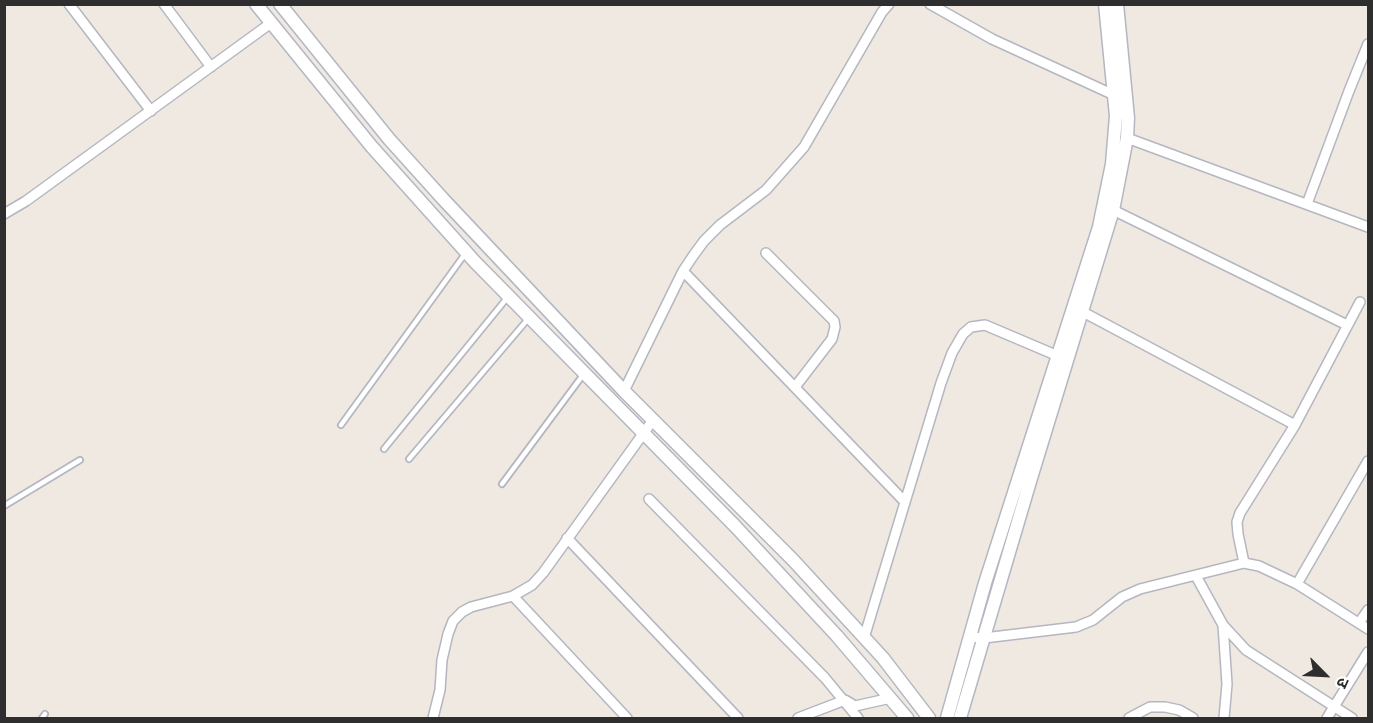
<!DOCTYPE html>
<html>
<head>
<meta charset="utf-8">
<style>
	body { margin:0 }
	#map { position:relative; width:1373px; height:723px; overflow:hidden; background:#efe9e1; font-family:"Sofia Sans Condensed","Noto Sans Devanagari",sans-serif }
	canvas { display:block }
	.frame { position:absolute; inset:0; border:6px solid #2e2e2e; pointer-events:none }
	.north { position:absolute; left:1295px; top:645px; width:60px; height:60px; -webkit-text-stroke:4px #fff; paint-order:stroke; rotate:114deg; font-size:16px; font-weight:700; line-height:24px; text-align:center; color:#2e2e2e }
	.north::after { content:''; display:block; margin:auto; width:21px; height:27px; background:#2e2e2e; clip-path:polygon(50% 0,100% 100%,50% 72%,0 100%) }
</style>
</head>
<body>
<div id="map">
<canvas width="1373" height="723"></canvas>
<div class="frame"></div>
<div class="north">उ</div>
</div>
<script>
const c = document.querySelector('canvas').getContext('2d');
c.lineJoin = 'round';
function shape(rows) {
  const path = new Path2D();
  for (const r of rows) {
    path.moveTo(r[0], r[1]);
    for (let i = 2; i < r.length; i += 2) path.lineTo(r[i], r[i + 1]);
  }
  return path;
}
function stroke(path, color, width, dash) {
  c.strokeStyle = color;
  c.lineWidth = width;
  c.lineCap = dash ? 'butt' : 'round';
  c.setLineDash(dash || []);
  c.stroke(path);
}
const service = shape([
	[341,425,465,254],
	[384,449,507,298],
	[409,459,528,319],
	[502,484,583,375],
	[4,506,80,460],
	[42,718,45,714]
]);
const minor = shape([
	[69,4,151,111],
	[164,4,211,67],
	[930,4,992,39,1114,95],
	[1127,138,1368,227],
	[1307,204,1349,91,1368,44],
	[1113,210,1347,325],
	[4,214,26,201,271,23],
	[766,253,834,321,835,327,832,339,795,387],
	[683,271,905,502],
	[1083,312,1295,425],
	[624,391,683,271,693,256,704,241,720,225,766,190,804,147,882,12,889,4],
	[649,499,825,678,858,718],
	[567,538,738,718],
	[1244,563,1238,534,1237,522,1240,513,1295,425,1360,302],
	[1196,576,1223,625,1246,650,1352,718],
	[1297,584,1368,461],
	[513,596,627,718],
	[1359,623,1368,610],
	[1223,625,1227,684,1224,718],
	[970,637,984,638,1076,627,1093,620,1122,597,1140,589,1244,563,1259,566,1297,584,1368,629],
	[864,638,941,383,952,353,963,334,971,327,985,325,1058,356],
	[433,718,440,690,442,660,448,634,453,621,462,612,471,607,513,596,532,585,543,573,653,420],
	[798,718,845,700,855,706,891,698],
	[1129,718,1150,707,1165,707,1179,710,1193,718],
	[1327,718,1368,652]
]);
const tertiary = shape([
	[256,4,372,147,475,262,735,526,837,636,907,718],
	[280,4,389,139,443,199,624,391,793,560,883,658,929,718],
	[947,718,985,583,1099,227,1112,164,1116,116,1105,4],
	[960,718,1031,478,1113,210,1127,138,1128,118,1117,4]
]);
stroke(service, '#b4b7c1', 8);
stroke(minor, '#b4b7c1', 12);
stroke(tertiary, '#b4b7c1', 15);
stroke(service, '#fff', 4.5);
stroke(minor, '#fff', 9);
stroke(tertiary, '#fff', 12);
</script>
</body>
</html>
